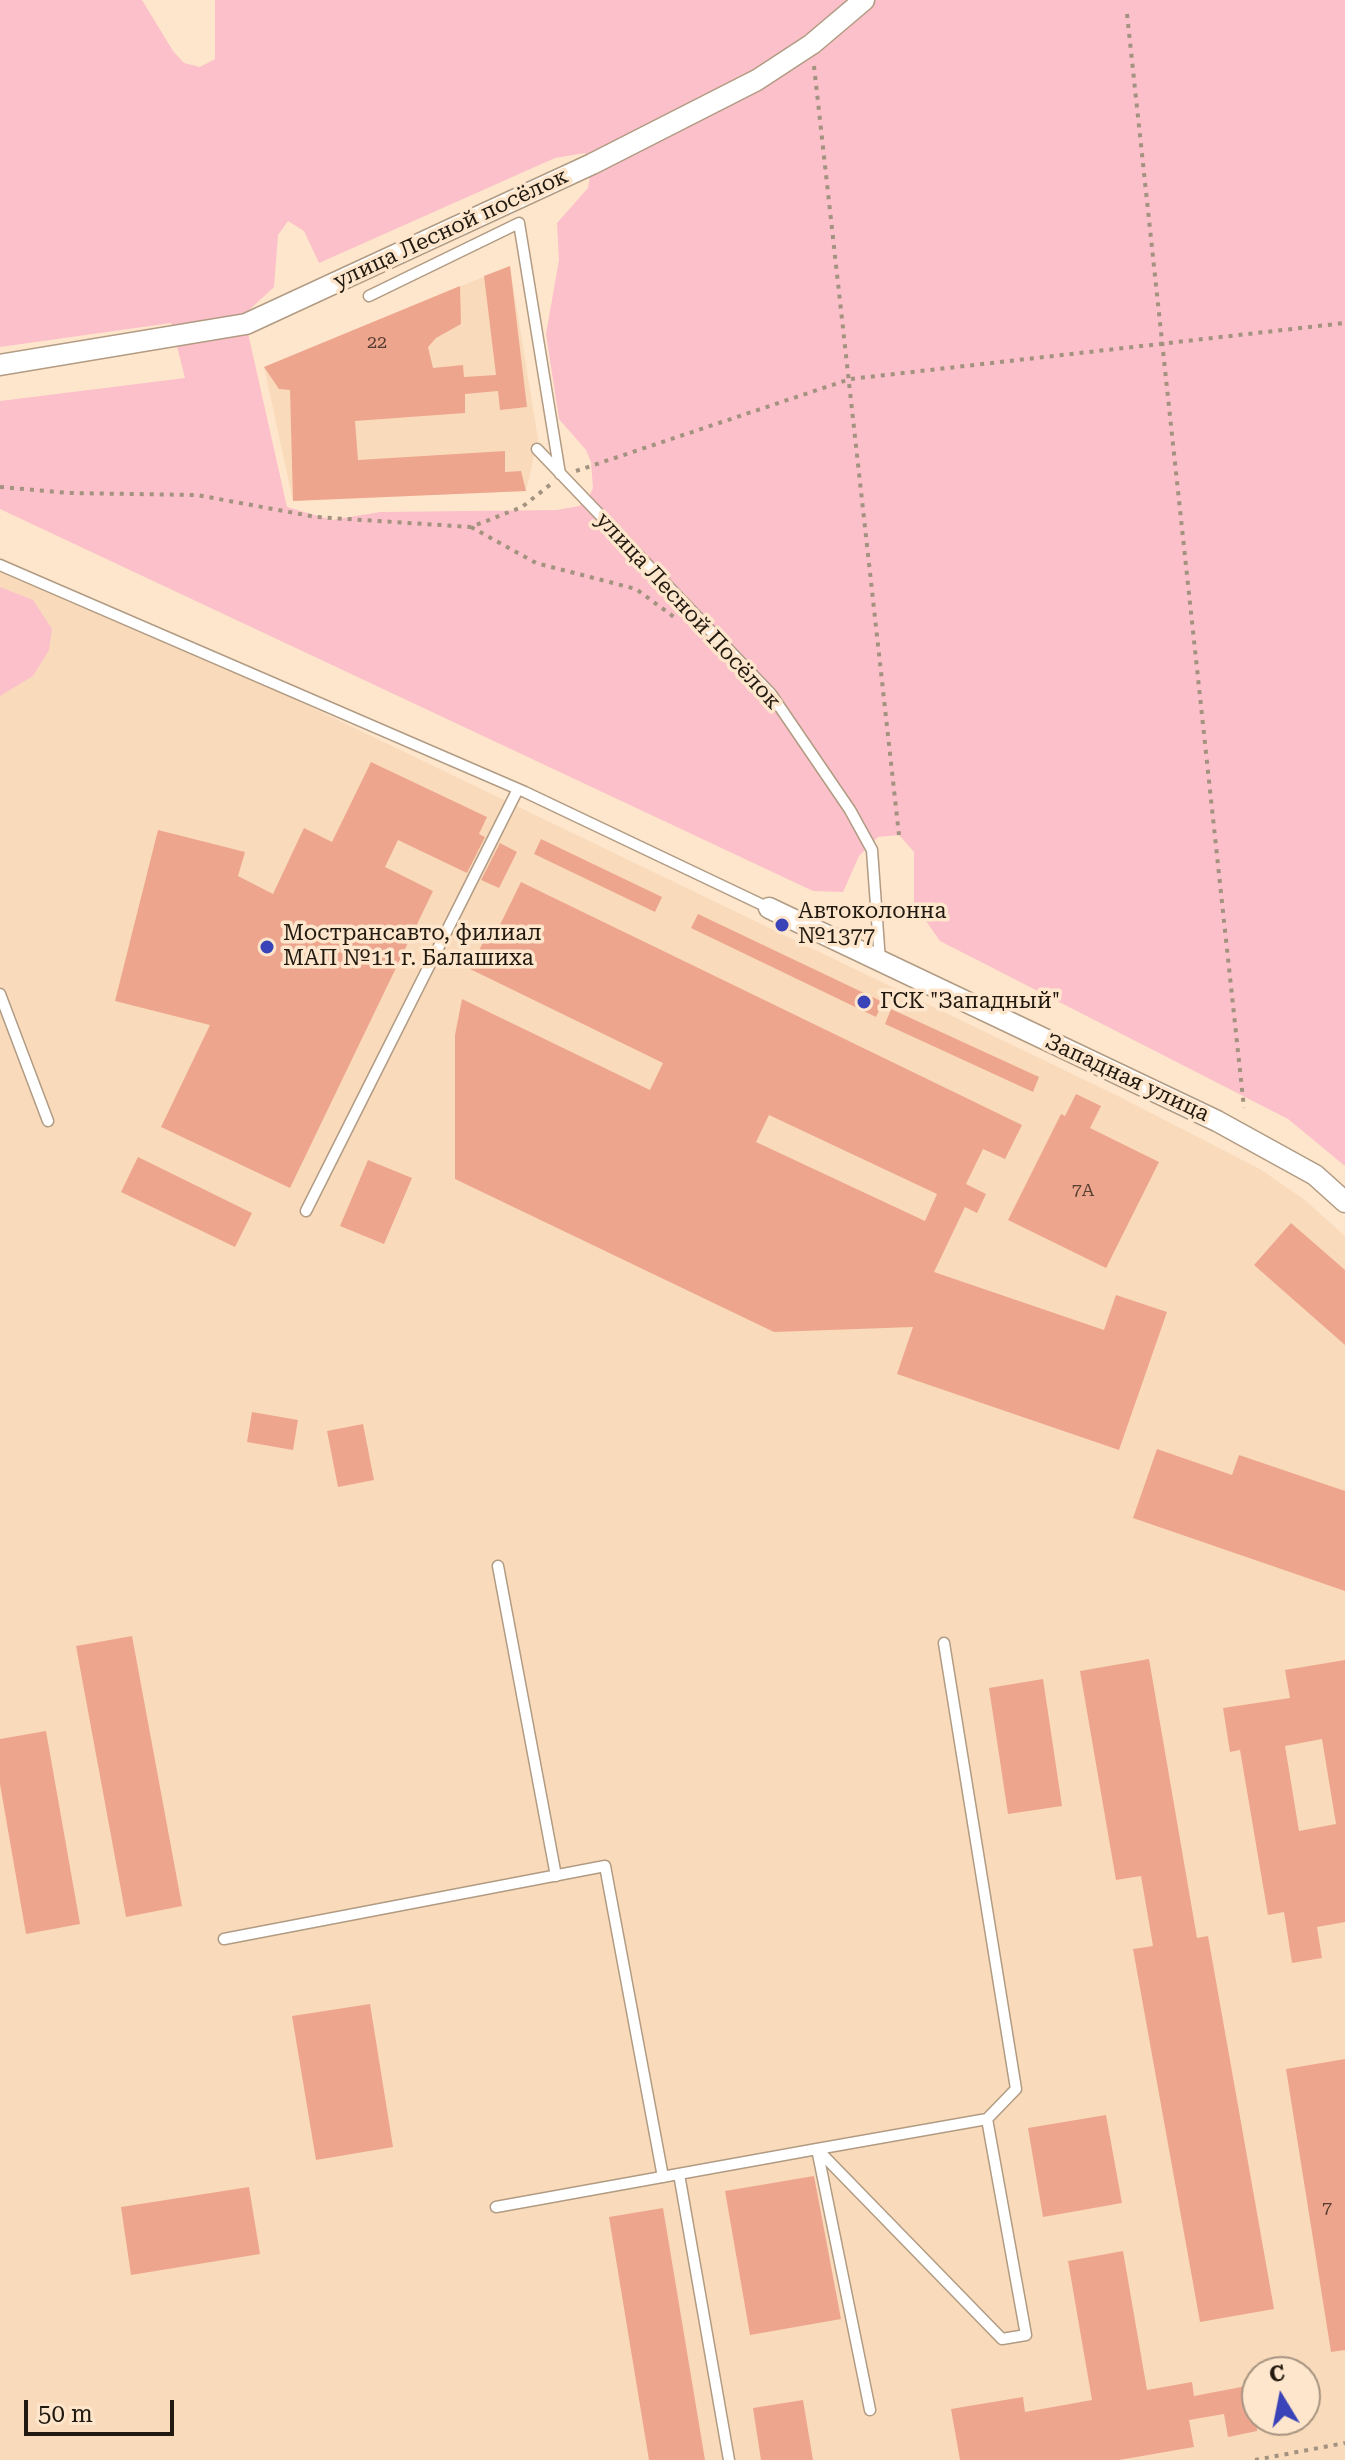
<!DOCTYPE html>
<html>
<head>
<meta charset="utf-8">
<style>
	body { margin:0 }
	#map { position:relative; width:1345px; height:2460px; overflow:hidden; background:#fee6cc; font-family:"Roboto Serif",serif }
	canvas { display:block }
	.north { position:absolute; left:1241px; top:2356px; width:80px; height:80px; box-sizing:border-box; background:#fee6cc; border:2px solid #a69481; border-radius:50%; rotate:350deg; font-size:22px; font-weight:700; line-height:32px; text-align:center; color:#221a10 }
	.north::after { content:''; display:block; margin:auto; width:28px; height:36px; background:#3a44b8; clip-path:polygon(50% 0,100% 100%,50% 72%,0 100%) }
	.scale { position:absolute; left:24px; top:2400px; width:150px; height:36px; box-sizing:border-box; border:4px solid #221a10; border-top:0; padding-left:10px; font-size:24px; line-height:28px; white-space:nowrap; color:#221a10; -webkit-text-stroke:6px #fee6cc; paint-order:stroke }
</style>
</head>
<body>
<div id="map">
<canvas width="1345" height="2460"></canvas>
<div class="north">С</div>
<div class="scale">50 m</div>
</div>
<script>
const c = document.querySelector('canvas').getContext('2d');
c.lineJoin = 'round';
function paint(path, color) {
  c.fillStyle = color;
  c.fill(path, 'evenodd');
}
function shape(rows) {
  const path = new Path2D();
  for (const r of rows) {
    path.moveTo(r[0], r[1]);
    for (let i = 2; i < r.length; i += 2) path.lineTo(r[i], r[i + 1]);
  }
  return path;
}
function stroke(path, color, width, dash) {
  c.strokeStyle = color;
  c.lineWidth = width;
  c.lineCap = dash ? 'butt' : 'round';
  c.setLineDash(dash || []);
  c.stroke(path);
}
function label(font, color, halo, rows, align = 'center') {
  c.font = font + ' "Roboto Serif",serif';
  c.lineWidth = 7;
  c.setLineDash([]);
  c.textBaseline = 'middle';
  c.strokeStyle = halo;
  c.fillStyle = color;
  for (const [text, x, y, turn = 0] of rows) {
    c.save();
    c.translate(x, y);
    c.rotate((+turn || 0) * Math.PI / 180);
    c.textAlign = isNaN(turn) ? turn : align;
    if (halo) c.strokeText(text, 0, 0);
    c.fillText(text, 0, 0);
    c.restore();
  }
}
paint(shape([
	[510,266,538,439,526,491,293,501,264,367],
	[0,557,1114,1094,1260,1169,1305,1200,1345,1236,1345,2460,0,2460],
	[1257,2372,1305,2372,1305,2420,1257,2420]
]), '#f9dbbc');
paint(shape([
	[0,0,142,0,173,51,184,63,200,67,215,59,215,0,1345,0,1345,1166,1288,1119,940,941,914,904,914,852,899,835,878,837,859,856,843,892,813,891,0,509,0,401,185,378,171,323,0,347],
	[585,153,592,164,588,188,557,223,559,260,546,334,559,419,586,450,591,462,593,488,588,499,579,506,557,510,380,512,332,520,287,507,246,324,247,312,274,287,278,235,288,221,304,231,319,263,555,158],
	[0,587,33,600,52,629,49,650,33,676,0,696]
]), '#fbc0ca');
paint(shape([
	[510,266,527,407,500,410,498,391,465,394,465,413,355,421,358,460,505,451,505,472,521,471,526,491,293,501,290,390,279,389,264,367,460,286,461,324,436,338,428,347,433,368,463,365,464,377,496,375,484,276],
	[371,762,487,817,479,834,485,837,467,873,398,840,385,867,433,891,290,1188,161,1127,210,1025,115,1001,158,830,245,852,238,876,273,894,304,828,332,842],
	[541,839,662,897,655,912,534,854],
	[500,843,517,852,499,888,481,880],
	[521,882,1022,1125,1005,1159,983,1149,966,1184,986,1194,977,1213,965,1207,934,1272,1104,1330,1116,1295,1167,1312,1119,1450,897,1374,913,1327,774,1332,455,1179,455,1035,462,999,650,1090,663,1063,470,969,486,936,493,939],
	[769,1115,937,1194,925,1221,756,1142],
	[698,914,883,1002,876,1017,691,928],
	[891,1009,1039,1077,1033,1092,885,1024],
	[1076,1094,1101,1106,1090,1128,1159,1162,1106,1268,1008,1220,1061,1114,1065,1116],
	[138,1157,252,1213,235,1247,121,1192],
	[368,1160,412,1178,384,1244,340,1226],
	[1291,1223,1345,1270,1345,1345,1254,1265],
	[252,1412,298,1420,293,1450,247,1442],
	[363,1424,374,1480,338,1487,327,1431],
	[1157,1449,1232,1475,1239,1455,1345,1491,1345,1591,1133,1518],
	[132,1636,182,1906,126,1917,76,1646],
	[1149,1659,1197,1938,1208,1936,1274,2309,1200,2322,1133,1949,1153,1946,1141,1876,1116,1880,1080,1671],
	[1345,1660,1345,1922,1317,1927,1322,1958,1292,1963,1284,1912,1268,1915,1240,1750,1230,1752,1223,1708,1290,1698,1285,1670],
	[1322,1739,1336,1824,1299,1831,1285,1746],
	[1043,1679,1062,1806,1008,1814,989,1688],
	[46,1731,80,1924,26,1934,0,1784,0,1739],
	[370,2004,393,2147,316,2160,292,2016],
	[1345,2059,1345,2350,1331,2352,1286,2069],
	[1106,2115,1122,2203,1043,2217,1028,2128],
	[814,2176,841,2319,750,2335,725,2191],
	[249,2187,260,2254,131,2275,121,2207],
	[663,2208,705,2460,649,2460,609,2217],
	[1123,2251,1147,2390,1192,2382,1194,2396,1257,2384,1257,2431,1228,2437,1224,2414,1189,2420,1194,2447,1119,2460,960,2460,951,2409,1023,2397,1025,2412,1092,2400,1068,2261],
	[803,2400,813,2460,761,2460,753,2408]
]), '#eea58e');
const service = shape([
	[369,296,519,223,560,474],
	[537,449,771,694,850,810,872,850,880,961],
	[0,565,525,792,769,908],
	[0,994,48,1121],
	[306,1211,518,789],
	[498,1566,556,1876],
	[944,1643,1016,2089,987,2119,817,2149,1002,2339,1026,2335,987,2119],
	[224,1939,605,1866,663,2177],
	[679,2174,729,2460],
	[496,2207,817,2149,870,2410]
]);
const minor = shape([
	[0,365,246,324,592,164,757,80,812,44,864,0],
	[769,908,1217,1121,1315,1175,1345,1202]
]);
stroke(service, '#b19b83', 13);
stroke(minor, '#b19b83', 23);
stroke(shape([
	[1127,14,1244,1108],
	[814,66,899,835],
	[576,471,850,379,1345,323],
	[0,487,69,493,197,495,316,517,471,527,522,507,551,484],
	[471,527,536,563,636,589,678,620],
	[1255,2460,1345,2443]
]), '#a3927f', 4, [4, 6]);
stroke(service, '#fff', 10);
stroke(minor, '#fff', 20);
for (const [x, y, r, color] of [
	[782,925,8,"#3a44b8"],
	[267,947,8,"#3a44b8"],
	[864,1002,8,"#3a44b8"]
]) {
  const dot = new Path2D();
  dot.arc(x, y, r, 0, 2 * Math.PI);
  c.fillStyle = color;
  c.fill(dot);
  stroke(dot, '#fee6cc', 3);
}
label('18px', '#553d30', null, [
	["22",377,343],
	["7А",1083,1191],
	["7",1327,2209]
]);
label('22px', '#221a10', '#fee6cc', [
	["улица Лесной посёлок",451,229,-25],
	["улица Лесной Посёлок",688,611,47],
	["Западная улица",1127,1078,25]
]);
label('22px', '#221a10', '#fee6cc', [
	["Автоколонна",798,912],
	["№1377",798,937],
	["Мострансавто, филиал",283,934],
	["МАП №11 г. Балашиха",283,959],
	["ГСК \"Западный\"",880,1002]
], 'left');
</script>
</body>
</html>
